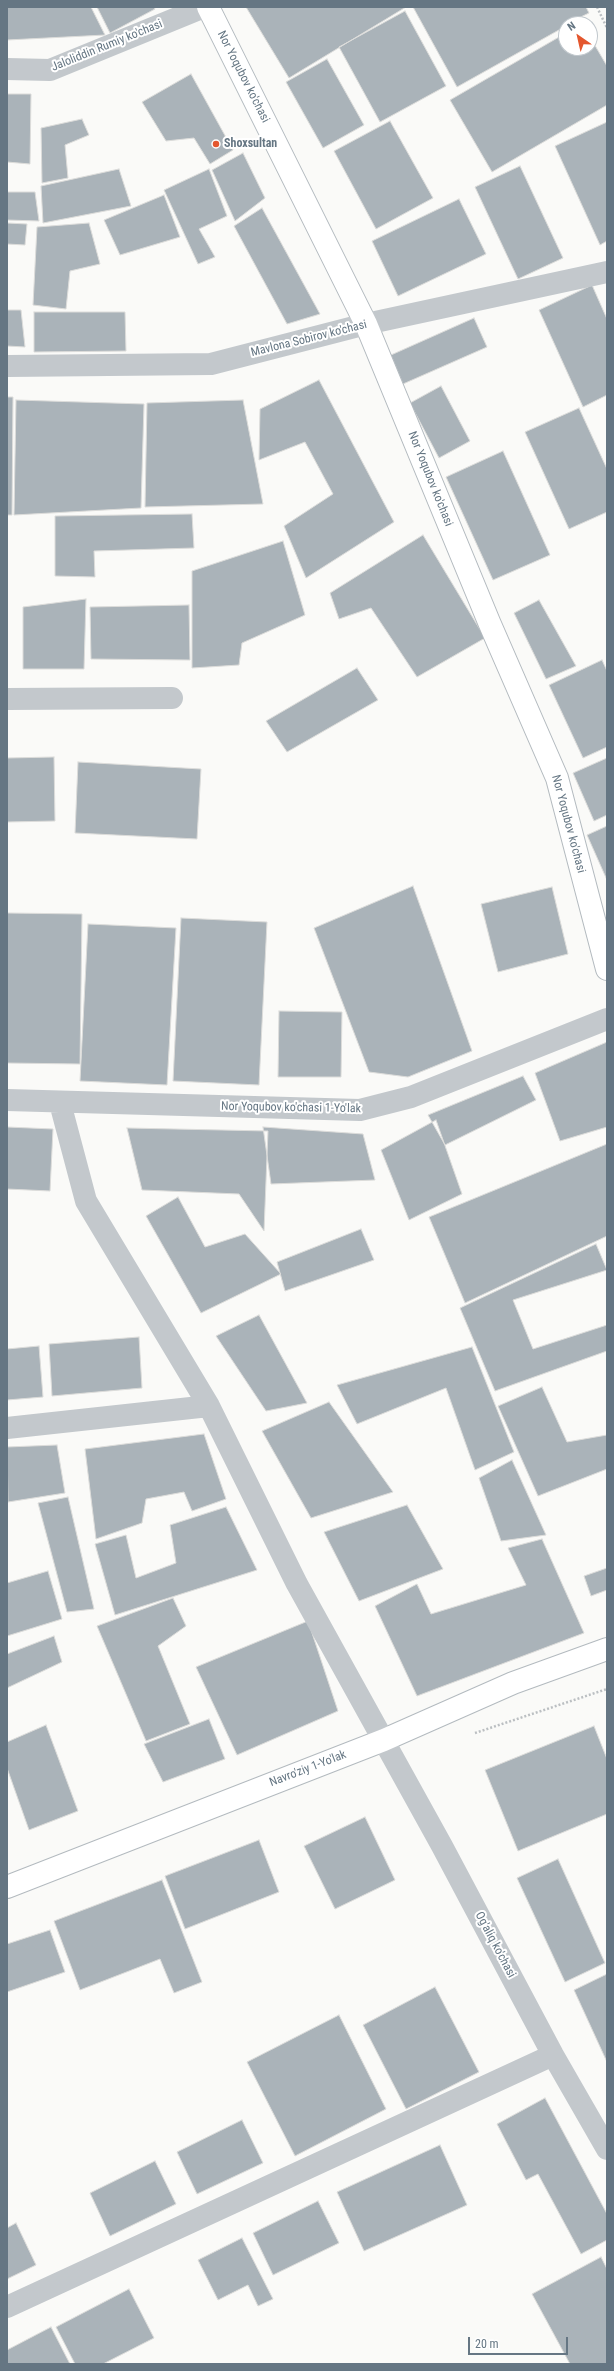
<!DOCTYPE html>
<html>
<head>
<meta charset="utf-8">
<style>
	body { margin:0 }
	#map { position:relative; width:614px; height:2371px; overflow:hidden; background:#fafaf8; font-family:"Roboto Condensed",sans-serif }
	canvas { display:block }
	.frame { position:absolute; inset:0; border:8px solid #657683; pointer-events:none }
	.north { position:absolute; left:558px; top:16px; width:40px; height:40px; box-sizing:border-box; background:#fff; border:1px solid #c1c8cd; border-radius:50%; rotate:326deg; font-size:11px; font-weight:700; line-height:16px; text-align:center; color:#657683 }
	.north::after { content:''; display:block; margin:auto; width:14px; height:18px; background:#e4572e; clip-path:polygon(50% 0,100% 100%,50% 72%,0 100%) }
	.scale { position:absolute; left:468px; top:2337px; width:100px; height:18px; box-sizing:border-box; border:2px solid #657683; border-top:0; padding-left:5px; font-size:12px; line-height:14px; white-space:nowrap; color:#657683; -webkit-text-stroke:3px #fff; paint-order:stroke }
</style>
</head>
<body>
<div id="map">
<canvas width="614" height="2371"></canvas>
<div class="frame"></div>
<div class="north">N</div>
<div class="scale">20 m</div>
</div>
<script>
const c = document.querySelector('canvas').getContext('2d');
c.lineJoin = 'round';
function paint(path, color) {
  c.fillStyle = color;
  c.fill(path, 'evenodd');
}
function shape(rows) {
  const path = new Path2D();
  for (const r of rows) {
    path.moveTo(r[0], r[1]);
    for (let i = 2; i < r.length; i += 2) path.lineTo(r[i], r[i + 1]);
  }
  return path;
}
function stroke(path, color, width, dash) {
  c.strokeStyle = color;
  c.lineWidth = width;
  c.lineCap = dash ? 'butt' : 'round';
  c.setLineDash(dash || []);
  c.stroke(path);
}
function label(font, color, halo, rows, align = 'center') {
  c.font = font + ' "Roboto Condensed",sans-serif';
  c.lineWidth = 4;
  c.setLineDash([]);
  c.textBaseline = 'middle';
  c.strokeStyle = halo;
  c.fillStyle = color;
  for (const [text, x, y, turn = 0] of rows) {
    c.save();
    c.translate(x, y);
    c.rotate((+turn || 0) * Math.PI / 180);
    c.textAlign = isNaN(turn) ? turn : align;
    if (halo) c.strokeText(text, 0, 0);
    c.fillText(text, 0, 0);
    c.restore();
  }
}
const building = shape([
	[7,7,91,7,105,35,7,40,7,7],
	[97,7,154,7,155,9,110,33,97,7],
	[246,7,406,7,289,78,246,7],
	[413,7,586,7,589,13,566,24,566,26,457,87,413,7],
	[405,11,446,86,380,122,339,47,405,11],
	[566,33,566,48,590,48,590,37,607,66,607,105,492,172,450,100,566,33],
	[327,59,364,125,323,148,286,82,327,59],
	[191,74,233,150,210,164,194,138,166,141,142,102,191,74],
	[7,94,31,94,30,164,7,162,7,94],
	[82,119,89,135,65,145,68,178,42,183,41,128,82,119],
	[390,121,433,198,376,229,334,151,390,121],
	[607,122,607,241,600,245,555,146,607,122],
	[243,153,265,198,235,221,212,170,243,153],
	[520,166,563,258,518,279,475,187,520,166],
	[119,169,131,206,43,223,41,186,119,169],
	[209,169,227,216,199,229,215,257,198,264,164,190,209,169],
	[7,192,35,192,39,221,7,220,7,192],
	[164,195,180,237,120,255,104,220,164,195],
	[459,199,486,254,398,296,372,241,459,199],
	[262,208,320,314,287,324,234,226,262,208],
	[7,223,27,224,25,245,7,244,7,223],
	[89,223,100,264,70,271,66,309,33,305,37,227,89,223],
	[592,285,607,319,607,395,583,407,539,310,592,285],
	[7,310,21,310,25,347,7,346,7,310],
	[34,312,125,312,126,351,34,352,34,312],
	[474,318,487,347,403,384,391,355,474,318],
	[319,380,394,522,306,578,284,526,333,494,305,442,259,460,260,409,319,380],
	[441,386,470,441,439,458,410,403,441,386],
	[7,397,13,397,12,515,7,515,7,397],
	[16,400,144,404,141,508,14,515,16,400],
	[243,400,263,504,145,507,147,403,243,400],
	[579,408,607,469,607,512,569,529,525,432,579,408],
	[503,451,550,555,493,580,446,477,503,451],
	[192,514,194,548,94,551,95,577,55,576,55,516,192,514],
	[423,535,485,638,417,677,371,608,339,619,330,593,423,535],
	[283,541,305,615,242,643,239,665,192,668,192,571,283,541],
	[86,599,84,669,23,669,23,607,86,599],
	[539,600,576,666,546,679,514,613,539,600],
	[189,605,190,660,91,659,90,607,189,605],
	[602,660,607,671,607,747,583,758,549,685,602,660],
	[357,668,378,700,287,752,266,721,357,668],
	[54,757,55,821,7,822,7,758,54,757],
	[607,758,607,815,594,821,573,773,607,758],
	[78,762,201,769,197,839,75,833,78,762],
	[607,826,607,880,587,835,607,826],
	[413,886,472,1051,408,1077,369,1072,314,928,413,886],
	[552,887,568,954,498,972,481,904,552,887],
	[7,913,82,914,80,1064,7,1063,7,913],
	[181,918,267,922,259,1085,173,1081,181,918],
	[88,924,176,928,167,1085,80,1081,88,924],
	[279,1011,342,1012,341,1077,278,1077,279,1011],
	[607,1042,607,1127,560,1141,535,1073,607,1042],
	[523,1076,536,1100,445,1145,428,1115,523,1076],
	[436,1120,462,1194,409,1220,381,1150,436,1120],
	[7,1127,53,1129,50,1191,7,1189,7,1127],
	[263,1127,363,1134,375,1180,271,1184,263,1127],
	[127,1128,268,1131,264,1231,239,1194,142,1190,127,1128],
	[607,1144,607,1236,465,1303,429,1217,607,1144],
	[178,1197,205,1247,245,1234,281,1274,201,1313,146,1216,178,1197],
	[361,1229,374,1260,285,1291,277,1262,361,1229],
	[596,1244,607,1270,513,1300,533,1349,607,1325,607,1351,495,1391,460,1308,596,1244],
	[259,1315,307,1403,266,1411,216,1336,259,1315],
	[139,1337,142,1388,52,1396,49,1344,139,1337],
	[39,1346,43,1397,7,1400,7,1349,39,1346],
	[472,1347,514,1452,475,1470,446,1388,357,1424,337,1385,472,1347],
	[542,1387,567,1442,607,1435,607,1469,538,1496,498,1406,542,1387],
	[329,1402,393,1492,311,1518,262,1431,329,1402],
	[204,1434,226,1499,192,1511,184,1492,146,1499,142,1523,96,1539,85,1449,204,1434],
	[57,1445,65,1493,8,1502,7,1447,57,1445],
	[512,1460,546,1535,501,1541,479,1478,512,1460],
	[68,1497,94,1609,67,1612,38,1503,68,1497],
	[407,1505,443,1569,359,1601,324,1532,407,1505],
	[226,1507,257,1570,115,1615,95,1544,126,1535,136,1578,176,1563,170,1525,226,1507],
	[542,1539,584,1633,417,1696,375,1606,417,1584,431,1614,526,1585,508,1548,542,1539],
	[607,1568,607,1590,591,1596,584,1576,607,1568],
	[48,1571,62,1619,7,1636,7,1583,48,1571],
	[173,1598,186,1626,158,1646,190,1724,146,1741,97,1626,173,1598],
	[308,1621,338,1711,237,1755,196,1667,308,1621],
	[54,1636,62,1662,7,1688,7,1654,54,1636],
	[209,1719,225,1759,163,1782,144,1744,209,1719],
	[46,1725,78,1811,29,1830,7,1768,7,1742,46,1725],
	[594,1726,607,1759,607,1814,518,1851,485,1770,594,1726],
	[365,1817,395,1880,335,1909,304,1846,365,1817],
	[259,1840,279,1892,185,1929,165,1876,259,1840],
	[558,1859,605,1963,565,1982,517,1878,558,1859],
	[162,1880,202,1982,174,1993,160,1959,80,1990,54,1921,162,1880],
	[50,1930,65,1972,7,1992,7,1944,50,1930],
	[607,1974,607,2062,574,1990,607,1974],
	[435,1987,479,2072,406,2109,363,2025,435,1987],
	[339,2015,386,2109,295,2156,247,2062,339,2015],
	[545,2098,607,2214,607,2240,581,2254,538,2174,526,2180,497,2124,545,2098],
	[242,2120,263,2163,197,2194,177,2152,242,2120],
	[440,2145,467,2205,364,2251,337,2192,440,2145],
	[155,2161,176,2204,110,2236,90,2193,155,2161],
	[318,2201,339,2243,273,2275,253,2233,318,2201],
	[16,2223,36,2265,7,2279,7,2228,16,2223],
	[242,2238,273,2299,258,2306,248,2285,218,2300,198,2260,242,2238],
	[601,2257,607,2269,607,2364,570,2364,532,2294,601,2257],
	[129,2289,154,2338,103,2364,75,2364,56,2327,129,2289],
	[51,2327,70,2364,7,2364,7,2350,51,2327]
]);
paint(building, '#aab3b9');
stroke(building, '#dcdcda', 1);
const secondary = shape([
	[208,7,366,324,489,622,557,778,607,969],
	[7,1887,384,1740,513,1683,607,1649]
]);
stroke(secondary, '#b3babf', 24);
stroke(shape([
	[597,7,607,28],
	[475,1733,607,1689]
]), '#bbbfc2', 2.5, [2, 2]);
stroke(shape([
	[7,69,50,70,204,7],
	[7,366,211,364,366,324,607,272],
	[7,699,172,698],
	[7,1100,360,1110,411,1097,607,1019],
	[60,1103,86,1201,209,1406,297,1584,442,1846,553,2055,607,2149],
	[7,1428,209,1406],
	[7,2307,553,2055]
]), '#c3c8cc', 22);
stroke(secondary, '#fff', 22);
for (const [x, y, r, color] of [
	[216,144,4,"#e4572e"]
]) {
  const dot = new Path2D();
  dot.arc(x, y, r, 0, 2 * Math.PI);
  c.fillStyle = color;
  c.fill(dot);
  stroke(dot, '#fff', 1.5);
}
label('12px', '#657683', '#fff', [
	["Jaloliddin Rumiy ko'chasi",107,46,-22],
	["Nor Yoqubov ko'chasi",243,77,63],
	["Mavlona Sobirov ko'chasi",309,339,-14],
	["Nor Yoqubov ko'chasi",430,479,68],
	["Nor Yoqubov ko'chasi",568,824,75],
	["Nor Yoqubov ko'chasi 1-Yo'lak",291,1108,1],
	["Navro'ziy 1-Yo'lak",308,1769,-21],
	["Og'aliq ko'chasi",495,1945,62]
]);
label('bold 12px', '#657683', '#fff', [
	["Shoxsultan",224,144]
], 'left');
</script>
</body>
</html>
